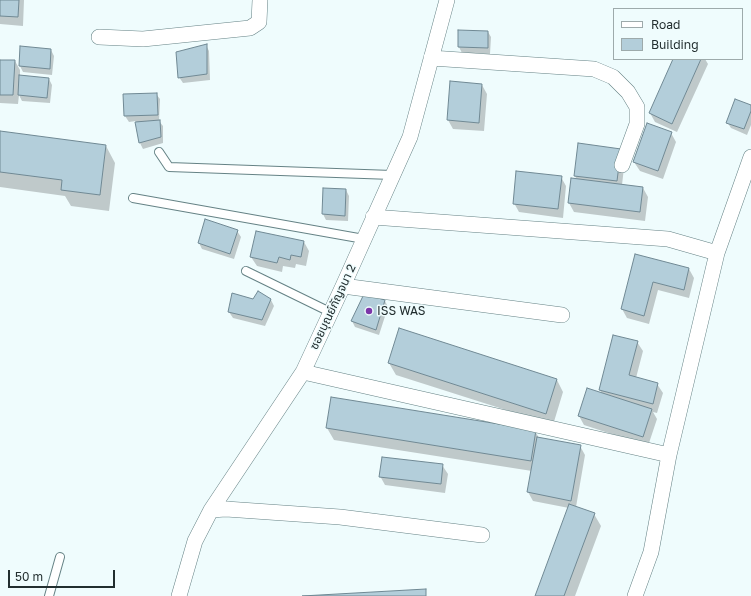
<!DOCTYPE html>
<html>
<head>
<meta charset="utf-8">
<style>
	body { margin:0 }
	#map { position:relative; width:751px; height:596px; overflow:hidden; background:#effcfd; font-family:"Golos Text",sans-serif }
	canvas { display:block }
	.legend { position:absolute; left:613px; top:8px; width:130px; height:52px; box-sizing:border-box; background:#effcfd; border:1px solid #9daaab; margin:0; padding:5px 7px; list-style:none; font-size:12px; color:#222e2f }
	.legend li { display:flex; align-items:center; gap:8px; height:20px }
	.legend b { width:20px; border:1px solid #9daaab }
	.scale { position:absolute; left:8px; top:570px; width:107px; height:18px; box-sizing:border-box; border:2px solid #222e2f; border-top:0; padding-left:5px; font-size:12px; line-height:14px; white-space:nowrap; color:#222e2f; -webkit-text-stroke:3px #effcfd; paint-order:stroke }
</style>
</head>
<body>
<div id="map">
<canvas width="751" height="596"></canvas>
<ul class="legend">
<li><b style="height:5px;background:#fff"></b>Road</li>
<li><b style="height:11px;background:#b3ceda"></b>Building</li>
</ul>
<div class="scale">50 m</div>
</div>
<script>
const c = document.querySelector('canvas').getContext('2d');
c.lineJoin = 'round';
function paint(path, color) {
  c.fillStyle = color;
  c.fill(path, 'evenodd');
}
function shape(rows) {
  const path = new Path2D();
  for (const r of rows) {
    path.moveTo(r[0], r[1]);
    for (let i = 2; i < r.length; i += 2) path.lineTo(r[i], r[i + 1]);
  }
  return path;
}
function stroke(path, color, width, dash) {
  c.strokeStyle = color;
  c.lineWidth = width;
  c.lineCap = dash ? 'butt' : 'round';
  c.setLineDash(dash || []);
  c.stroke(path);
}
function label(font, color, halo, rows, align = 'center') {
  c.font = font + ' "Golos Text","Noto Sans Thai",sans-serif';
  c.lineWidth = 3;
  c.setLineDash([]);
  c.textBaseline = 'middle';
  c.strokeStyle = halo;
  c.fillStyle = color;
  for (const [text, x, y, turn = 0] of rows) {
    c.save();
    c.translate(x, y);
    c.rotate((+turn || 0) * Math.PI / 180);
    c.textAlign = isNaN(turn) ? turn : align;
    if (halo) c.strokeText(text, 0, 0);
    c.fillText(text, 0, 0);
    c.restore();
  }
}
paint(shape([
	[0,0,24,0,23,26,0,24],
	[488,32,491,37,490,54,462,53,459,47],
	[206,45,209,51,210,80,183,83,179,77],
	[51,50,54,56,52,75,23,72,20,66],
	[674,59,705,59,708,64,677,132,655,122,650,113],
	[0,61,15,61,20,70,20,76,49,79,52,85,50,103,22,101,19,95,18,104,0,103],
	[482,85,487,94,484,131,453,129,448,120],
	[156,94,160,99,159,121,163,126,163,143,143,149,140,143,136,121,129,122,125,116],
	[751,106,751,125,747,135,731,128,727,122],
	[0,132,106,146,115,163,109,211,71,206,65,196,0,187],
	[671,133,676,142,663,179,640,171,634,162],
	[625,159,622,185,643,188,648,197,645,221,574,212,569,203,577,180,575,176],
	[561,177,566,186,563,218,519,212,514,203],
	[346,190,349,196,348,221,326,220,323,214],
	[237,231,241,237,234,259,202,249,199,243],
	[304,242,309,251,306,266,296,264,295,268,283,266,282,272,257,266,251,257],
	[635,255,689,269,694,278,689,298,658,290,649,324,627,318,622,309],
	[254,300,271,300,274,306,265,326,233,318,229,312],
	[385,301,388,307,379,335,355,327,352,321],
	[637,342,643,351,636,378,657,384,663,393,657,413,653,412,657,419,648,446,584,425,579,416,602,394,600,390],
	[389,363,557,380,563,392,553,425,396,375],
	[327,428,535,431,539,438,580,446,585,455,576,507,594,514,601,526,575,596,536,596,569,508,533,501,528,492,532,471,334,440],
	[442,465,448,474,445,493,385,485,380,476]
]), '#0003');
const building = shape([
	[0,0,19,0,18,17,0,16,0,0],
	[458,30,488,31,488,48,458,47,458,30],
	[207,44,207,74,178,78,176,52,207,44],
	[20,46,51,49,50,69,19,66,20,46],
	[673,59,701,59,672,124,649,113,673,59],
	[0,60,15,60,13,95,0,95,0,60],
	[19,75,49,78,47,98,18,95,19,75],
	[450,81,482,84,479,123,447,120,450,81],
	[157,93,158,115,124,116,123,94,157,93],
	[735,99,751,105,751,111,744,129,726,123,735,99],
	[160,120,161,137,139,143,135,122,160,120],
	[647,123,672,132,658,171,633,162,647,123],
	[0,131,106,145,100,195,61,190,62,180,0,172,0,131],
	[578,143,621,149,617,181,574,176,578,143],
	[516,171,562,176,558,209,513,204,516,171],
	[571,178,643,187,640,212,568,203,571,178],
	[323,188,346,189,345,216,322,214,323,188],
	[205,219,238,230,230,254,198,243,205,219],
	[256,231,304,241,301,257,291,255,290,260,279,257,277,263,250,257,256,231],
	[635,254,689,268,684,290,653,282,644,316,621,309,635,254],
	[258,291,271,299,262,320,228,312,232,293,253,299,258,291],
	[364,294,385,300,376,330,351,321,364,294],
	[399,328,557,379,546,414,388,363,399,328],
	[613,335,638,341,629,375,658,383,653,404,599,390,613,335],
	[587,388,652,409,643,437,578,416,587,388],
	[331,397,536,430,531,461,326,428,331,397],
	[537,437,581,445,571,501,527,492,537,437],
	[382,457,443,464,441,484,379,477,382,457],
	[569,504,595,513,564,596,535,596,569,504],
	[426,589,426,596,302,596,426,589]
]);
paint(building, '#b3ceda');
stroke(building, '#708994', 1);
const service = shape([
	[159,152,169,167,392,175],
	[133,198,364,239],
	[246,271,330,312],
	[49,596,60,557]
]);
const minor = shape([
	[99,37,143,39,250,28,259,22,260,0],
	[431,58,594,69,613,77,628,92,637,107,637,124,622,165],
	[373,217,668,239,717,253],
	[343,286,562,315],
	[303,372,669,455],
	[211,510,226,509,340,517,482,535],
	[179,596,195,541,211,510,303,372,343,286,410,137,447,0],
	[635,596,651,552,669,455,717,253,751,157]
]);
stroke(service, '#658285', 10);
stroke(minor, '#658285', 16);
stroke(service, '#fff', 8);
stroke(minor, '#fff', 15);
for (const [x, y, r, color] of [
	[369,311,4,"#7c36a9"]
]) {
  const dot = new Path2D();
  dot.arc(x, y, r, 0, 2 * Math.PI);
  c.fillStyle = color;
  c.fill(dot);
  stroke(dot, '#effcfd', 1.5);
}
label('12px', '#222e2f', '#effcfd', [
	["ซอยบุณย์กัญจนา 2",333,307,-65]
]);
label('12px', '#222e2f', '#effcfd', [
	["ISS WAS",377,311]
], 'left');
</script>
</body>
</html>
